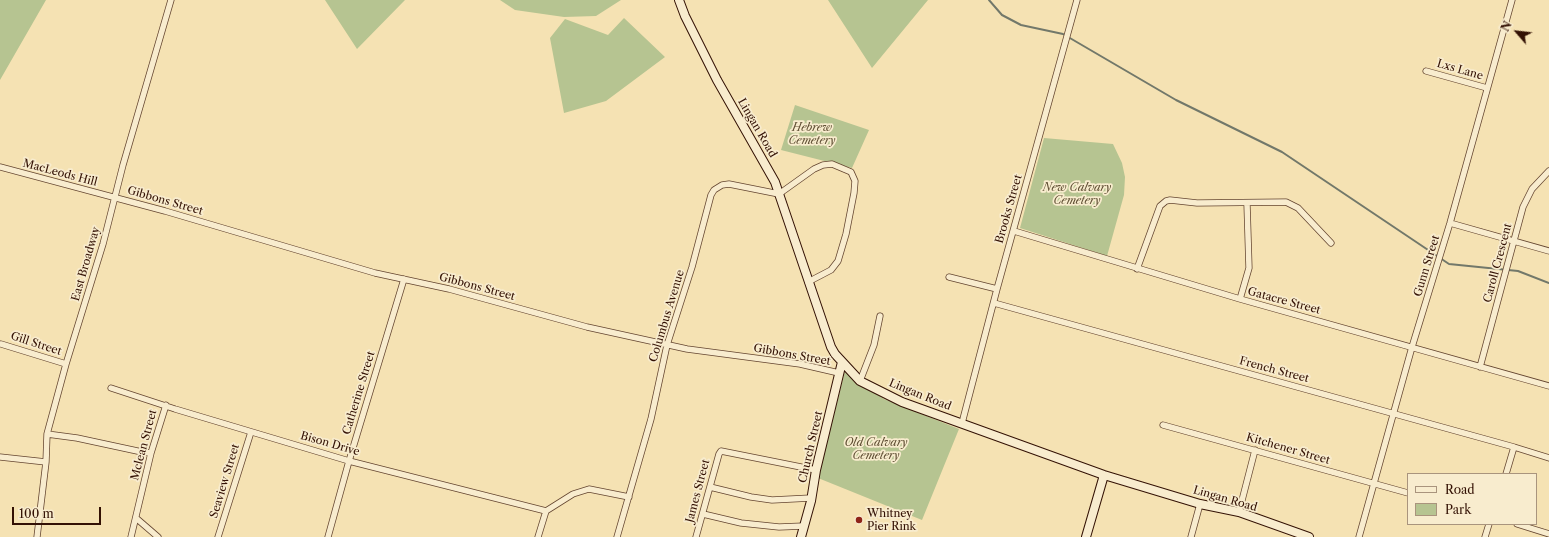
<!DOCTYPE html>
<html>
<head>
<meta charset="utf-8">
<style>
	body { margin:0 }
	#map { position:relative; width:1549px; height:537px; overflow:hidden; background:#f5e2b3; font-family:"Libre Caslon Text",serif }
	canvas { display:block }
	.legend { position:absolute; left:1407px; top:473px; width:130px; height:52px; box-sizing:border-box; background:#f8ecce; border:1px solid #a9947d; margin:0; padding:5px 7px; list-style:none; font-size:12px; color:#331104 }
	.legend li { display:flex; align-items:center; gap:8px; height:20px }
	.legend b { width:20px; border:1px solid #a9947d }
	.north { position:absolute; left:1497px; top:12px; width:40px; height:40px; -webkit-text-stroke:3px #f8ecce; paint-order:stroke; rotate:298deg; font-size:11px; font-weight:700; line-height:16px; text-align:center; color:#331104 }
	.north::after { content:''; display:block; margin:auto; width:14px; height:18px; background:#331104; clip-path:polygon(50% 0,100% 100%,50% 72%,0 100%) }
	.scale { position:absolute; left:12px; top:507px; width:89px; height:18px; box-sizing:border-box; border:2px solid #331104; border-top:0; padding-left:5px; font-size:12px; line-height:14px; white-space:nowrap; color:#331104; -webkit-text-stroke:3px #f8ecce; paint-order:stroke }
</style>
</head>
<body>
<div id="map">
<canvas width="1549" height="537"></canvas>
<ul class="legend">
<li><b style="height:5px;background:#f8ecce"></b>Road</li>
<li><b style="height:11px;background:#b6c491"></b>Park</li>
</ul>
<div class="north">N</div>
<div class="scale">100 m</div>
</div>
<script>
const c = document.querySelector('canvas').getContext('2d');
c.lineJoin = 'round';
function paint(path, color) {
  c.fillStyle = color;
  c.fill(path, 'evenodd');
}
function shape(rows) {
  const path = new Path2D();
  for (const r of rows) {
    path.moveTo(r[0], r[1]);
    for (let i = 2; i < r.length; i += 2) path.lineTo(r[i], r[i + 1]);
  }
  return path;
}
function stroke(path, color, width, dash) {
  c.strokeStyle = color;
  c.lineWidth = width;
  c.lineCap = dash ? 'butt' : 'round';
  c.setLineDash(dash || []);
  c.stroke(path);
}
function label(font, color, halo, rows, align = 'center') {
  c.font = font + ' "Libre Caslon Text",serif';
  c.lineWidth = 3.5;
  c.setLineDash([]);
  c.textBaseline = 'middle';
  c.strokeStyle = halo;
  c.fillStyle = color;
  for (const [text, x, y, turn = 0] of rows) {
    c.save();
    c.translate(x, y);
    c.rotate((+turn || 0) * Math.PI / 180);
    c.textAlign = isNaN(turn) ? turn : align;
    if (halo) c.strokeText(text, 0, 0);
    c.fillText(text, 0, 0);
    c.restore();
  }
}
paint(shape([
	[0,0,46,0,0,80],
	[325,0,405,0,357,49],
	[500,0,621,0,596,16,564,17,515,10],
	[828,0,928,0,872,68],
	[624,18,665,57,606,101,564,113,550,38,565,19,608,35],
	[795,105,869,130,852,168,781,150],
	[1044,138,1113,144,1122,163,1125,177,1124,195,1107,256,1020,228],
	[846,367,861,383,884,399,959,429,922,520,818,478]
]), '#b6c491');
stroke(shape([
	[989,0,1002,15,1021,25,1063,34,1176,100,1282,152,1449,264,1518,271,1549,283]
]), '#72786a', 2);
const street = shape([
	[1426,71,1487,88],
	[0,167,165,211,375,273,449,289,587,327,687,349,800,364,839,373],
	[1450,223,1549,251],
	[1014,231,1240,299,1549,386],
	[1137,269,1160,206,1166,201,1170,200,1197,203,1286,202,1298,208,1331,243],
	[949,277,997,289],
	[1240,299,1249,268,1247,204],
	[994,303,1514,447,1549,458],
	[1,344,66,364],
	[1480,367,1523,207,1532,189,1549,171],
	[860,381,874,345,880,316],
	[111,388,175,409,349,461,546,511],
	[962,423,997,289,1077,0],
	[1163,425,1408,493],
	[47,434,77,438,142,452,151,453],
	[0,457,46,462],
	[1506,474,1514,447],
	[710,487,751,497,772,500,811,498],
	[546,511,573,494,589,489,629,497],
	[1239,512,1255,450],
	[703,514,741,523,779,527,804,526],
	[136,518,158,537],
	[1517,524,1549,534],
	[37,537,46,462,47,434,66,364,103,244,123,165,171,0],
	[131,537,151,453,166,405],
	[218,537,251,432],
	[328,537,349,461,404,279],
	[538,537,546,511],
	[617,537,651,419,667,345,692,267,711,195,714,190,722,185,729,184,779,194,814,169,823,165,832,164,851,172,855,181,854,193,846,234,838,261,831,270,808,282],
	[696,537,719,454,721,451,816,470],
	[1191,537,1200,504],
	[1359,537,1412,347,1450,223,1512,0],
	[1485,537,1489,524]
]);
const secondary = shape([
	[679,0,685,16,717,80,775,182,831,347,835,354,860,381,902,402,1104,475,1200,504,1239,512,1309,537],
	[801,537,811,501,816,470,842,362],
	[1086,537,1104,475]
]);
stroke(street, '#644530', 7);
stroke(secondary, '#331104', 10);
stroke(street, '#f8ecce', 5.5);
stroke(secondary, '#f8ecce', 8);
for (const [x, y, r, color] of [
	[859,520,4,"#8f2418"]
]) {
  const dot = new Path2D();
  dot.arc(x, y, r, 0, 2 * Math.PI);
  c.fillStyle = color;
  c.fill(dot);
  stroke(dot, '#f8ecce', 1.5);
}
label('11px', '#331104', '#f8ecce', [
	["Lxs Lane",1460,70,16],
	["Lingan Road",757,128,60],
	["MacLeods Hill",60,173,15],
	["Gibbons Street",165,201,16],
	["Brooks Street",1009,209,-74],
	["Caroll Crescent",1498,263,-75],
	["East Broadway",86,264,-74],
	["Gunn Street",1427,266,-73],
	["Gibbons Street",477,287,15],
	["Gatacre Street",1284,301,15],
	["Columbus Avenue",667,316,-73],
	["Gill Street",36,344,18],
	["Gibbons Street",792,355,10],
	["French Street",1274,370,15],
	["Catherine Street",359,393,-73],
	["Lingan Road",920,395,22],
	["Bison Drive",330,444,16],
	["Mclean Street",144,445,-75],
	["Church Street",811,447,-77],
	["Kitchener Street",1288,449,16],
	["Seaview Street",225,481,-73],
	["James Street",698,491,-75],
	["Lingan Road",1225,499,16]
]);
label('italic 11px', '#615035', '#f8ecce', [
	["Hebrew",812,128],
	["Cemetery",812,141],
	["New Calvary",1077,188],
	["Cemetery",1077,201],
	["Old Calvary",876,443],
	["Cemetery",876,456]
]);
label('11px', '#331104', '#f8ecce', [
	["Whitney",867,514],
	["Pier Rink",867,527]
], 'left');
</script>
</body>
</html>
